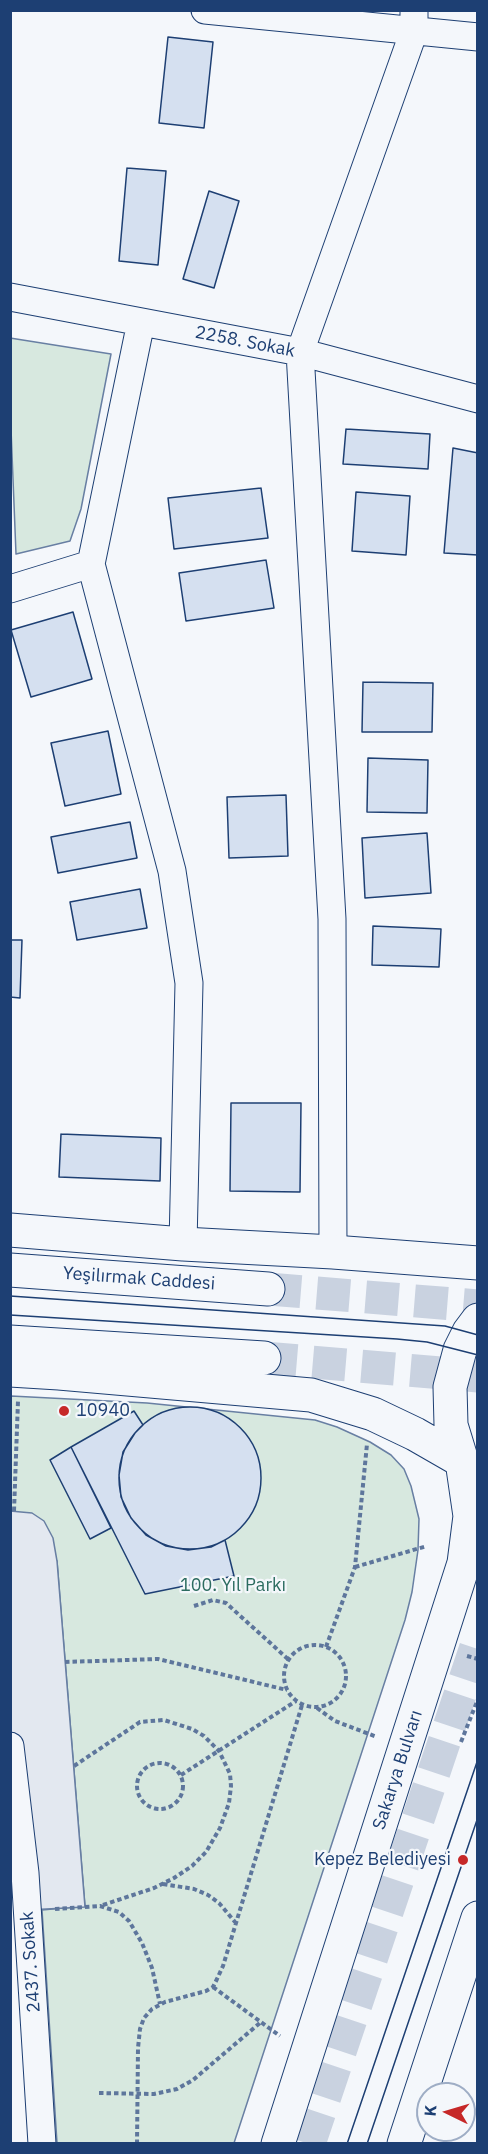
<!DOCTYPE html>
<html>
<head>
<meta charset="utf-8">
<style>
	body { margin:0 }
	#map { position:relative; width:488px; height:2154px; overflow:hidden; background:#f4f7fb; font-family:"IBM Plex Sans",sans-serif }
	canvas { display:block }
	.frame { position:absolute; inset:0; border:12px solid #1d3f73; pointer-events:none }
	.north { position:absolute; left:416px; top:2082px; width:60px; height:60px; box-sizing:border-box; background:#f4f7fb; border:2px solid #9eadc5; border-radius:50%; rotate:275deg; font-size:16px; font-weight:700; line-height:24px; text-align:center; color:#1d3f73 }
	.north::after { content:''; display:block; margin:auto; width:21px; height:27px; background:#c62828; clip-path:polygon(50% 0,100% 100%,50% 72%,0 100%) }
</style>
</head>
<body>
<div id="map">
<canvas width="488" height="2154"></canvas>
<div class="frame"></div>
<div class="north">K</div>
</div>
<script>
const c = document.querySelector('canvas').getContext('2d');
c.lineJoin = 'round';
function paint(path, color) {
  c.fillStyle = color;
  c.fill(path, 'evenodd');
}
function shape(rows) {
  const path = new Path2D();
  for (const r of rows) {
    if (r.length === 3) {
      path.moveTo(r[0] + r[2], r[1]);
      path.arc(r[0], r[1], r[2], 0, 2 * Math.PI);
      continue;
    }
    path.moveTo(r[0], r[1]);
    for (let i = 2; i < r.length; i += 2) path.lineTo(r[i], r[i + 1]);
  }
  return path;
}
function stroke(path, color, width, dash) {
  c.strokeStyle = color;
  c.lineWidth = width;
  c.lineCap = dash ? 'butt' : 'round';
  c.setLineDash(dash || []);
  c.stroke(path);
}
function label(font, color, halo, rows, align = 'center') {
  c.font = font + ' "IBM Plex Sans",sans-serif';
  c.lineWidth = 4.5;
  c.setLineDash([]);
  c.textBaseline = 'middle';
  c.strokeStyle = halo;
  c.fillStyle = color;
  for (const [text, x, y, turn = 0] of rows) {
    c.save();
    c.translate(x, y);
    c.rotate((+turn || 0) * Math.PI / 180);
    c.textAlign = isNaN(turn) ? turn : align;
    if (halo) c.strokeText(text, 0, 0);
    c.fillText(text, 0, 0);
    c.restore();
  }
}
const green = shape([
	[10,338,111,354,81,509,70,541,16,554,11,429,10,338],
	[11,1396,147,1403,315,1420,337,1427,370,1442,391,1455,404,1469,411,1486,419,1519,418,1550,412,1592,405,1620,234,2143,57,2143,42,1910,85,1906,57,1561,11,1511,11,1396]
]);
paint(green, '#d7e8df');
stroke(green, '#687fa3', 1.5);
const parking = shape([
	[10,1511,32,1513,44,1521,53,1538,57,1561,85,1907,27,1910,26,1897,11,1897,10,1511]
]);
paint(parking, '#e3e8f0');
stroke(parking, '#687fa3', 1.5);
const building = shape([
	[168,37,213,42,204,128,159,123,168,37],
	[127,168,166,171,158,265,119,261,127,168],
	[209,191,239,201,214,288,183,279,209,191],
	[346,429,430,434,428,469,343,464,346,429],
	[453,448,478,453,478,555,444,553,453,448],
	[261,488,268,538,174,549,168,498,261,488],
	[356,492,410,496,406,555,352,551,356,492],
	[266,560,274,608,186,621,179,573,266,560],
	[73,612,92,679,31,697,11,630,73,612],
	[363,682,433,683,432,732,362,732,363,682],
	[108,731,121,794,65,806,51,743,108,731],
	[368,758,428,760,427,813,367,812,368,758],
	[286,795,288,856,229,858,227,797,286,795],
	[130,822,137,858,58,873,51,837,130,822],
	[427,833,431,893,365,898,362,838,427,833],
	[140,889,147,928,77,940,70,902,140,889],
	[373,926,441,929,439,967,372,965,373,926],
	[10,940,22,940,20,998,10,997,10,940],
	[231,1103,301,1103,300,1192,230,1191,231,1103],
	[61,1134,161,1138,160,1181,59,1177,61,1134],
	[190,1478,71],
	[134,1411,143,1425,135,1433,123,1452,119,1475,121,1497,131,1518,146,1535,166,1546,188,1550,211,1547,225,1540,234,1576,145,1594,71,1447,134,1411],
	[71,1447,111,1528,90,1539,50,1460,71,1447]
]);
paint(building, '#d5e0f0');
stroke(building, '#1d3f73', 1.5);
stroke(shape([
	[268,1289,478,1306],
	[264,1358,478,1376],
	[309,2144,478,1641]
]), '#c9d2e0', 33, [33, 16]);
const minor = shape([
	[205,10,478,37],
	[10,297,300,352,478,399],
	[141,322,91,564,172,871,189,983,183,1244],
	[10,589,91,564],
	[333,1252,332,919,300,352,414,31,414,10],
	[10,1746,25,1873,42,2144]
]);
const primary = shape([
	[10,1230,183,1244,333,1252,478,1263],
	[10,1270,268,1289],
	[10,1342,264,1358],
	[10,1370,59,1373,311,1395,373,1414,415,1434,462,1461],
	[468,1471,462,1461,451,1425,450,1387,460,1350,469,1332,478,1320],
	[278,2144,464,1563,470,1516,462,1461],
	[404,2144,478,1918]
]);
stroke(minor, '#1d3f73', 29);
stroke(primary, '#1d3f73', 35);
stroke(shape([
	[14,1511,18,1401],
	[355,1567,427,1546],
	[194,1606,213,1600,226,1603,289,1660],
	[315,1676,31],
	[326,1647,355,1567,367,1444],
	[467,1656,478,1659],
	[65,1662,158,1659,287,1690],
	[317,1708,335,1721,377,1737],
	[461,1742,478,1699],
	[160,1786,23],
	[74,1766,140,1722,164,1720,192,1729,204,1736,219,1751,230,1774,231,1786,229,1803,220,1828,206,1852,192,1866,174,1878,154,1888,100,1906],
	[181,1775,296,1701],
	[163,1884,194,1889,208,1895,219,1903,235,1922],
	[55,1909,100,1906,119,1912,129,1921,142,1943,152,1968,160,2004],
	[213,1987,280,2036],
	[99,2093,154,2094,177,2089,193,2080,261,2022],
	[137,2144,138,2048,140,2029,144,2018,152,2009,165,2002,206,1991,213,1987,217,1979,223,1966,302,1705]
]), '#5e769c', 4, [4.5, 3]);
stroke(minor, '#f4f7fb', 27);
stroke(primary, '#f4f7fb', 33);
stroke(shape([
	[10,1296,445,1326,478,1335],
	[10,1315,397,1339,427,1342,478,1355],
	[347,2144,478,1759],
	[367,2144,478,1817]
]), '#1d3f73', 1.5);
for (const [x, y, r, color] of [
	[64,1411,6,"#c62828"],
	[463,1860,6,"#c62828"]
]) {
  const dot = new Path2D();
  dot.arc(x, y, r, 0, 2 * Math.PI);
  c.fillStyle = color;
  c.fill(dot);
  stroke(dot, '#f4f7fb', 2);
}
label('18px', '#1d3f73', '#f4f7fb', [
	["2258. Sokak",245,342,11],
	["Yeşilırmak Caddesi",139,1279,4],
	["Sakarya Bulvarı",398,1770,-72],
	["2437. Sokak",31,1962,-94]
]);
label('18px', '#1d3f73', '#f4f7fb', [
	["10940",76,1411],
	["Kepez Belediyesi",451,1860,"right"]
], 'left');
label('18px', '#2c6c60', '#f4f7fb', [
	["100. Yıl Parkı",233,1586]
]);
</script>
</body>
</html>
